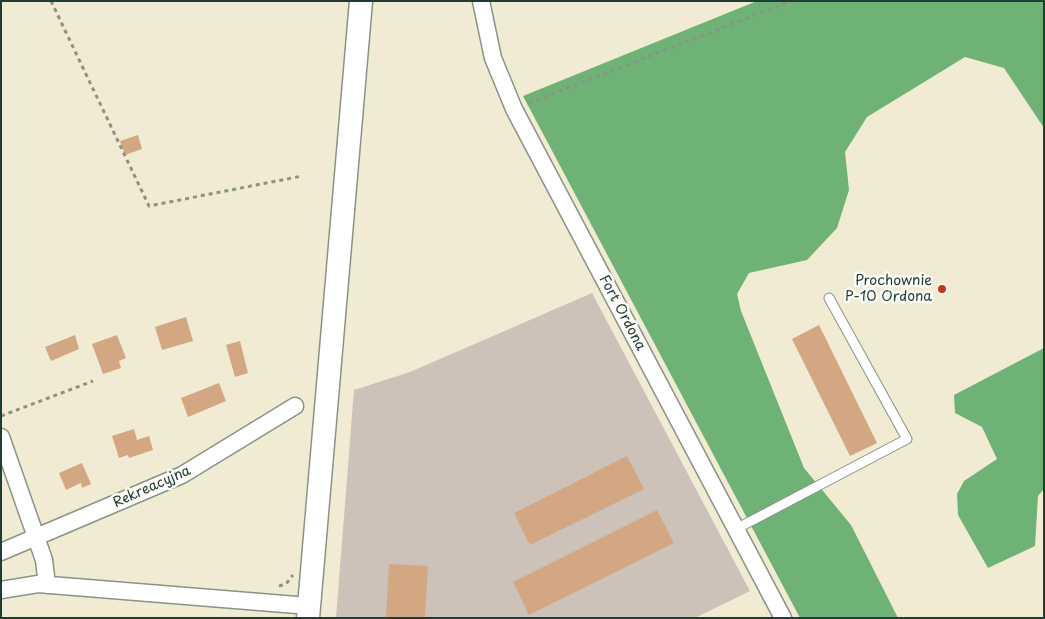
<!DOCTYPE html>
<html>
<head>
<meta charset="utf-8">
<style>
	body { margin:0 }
	#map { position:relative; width:1045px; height:619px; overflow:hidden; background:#f1ebd4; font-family:"Playpen Sans",sans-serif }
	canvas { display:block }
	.frame { position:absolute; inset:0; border:2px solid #1f3d34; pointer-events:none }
</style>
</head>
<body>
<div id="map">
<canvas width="1045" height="619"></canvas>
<div class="frame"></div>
</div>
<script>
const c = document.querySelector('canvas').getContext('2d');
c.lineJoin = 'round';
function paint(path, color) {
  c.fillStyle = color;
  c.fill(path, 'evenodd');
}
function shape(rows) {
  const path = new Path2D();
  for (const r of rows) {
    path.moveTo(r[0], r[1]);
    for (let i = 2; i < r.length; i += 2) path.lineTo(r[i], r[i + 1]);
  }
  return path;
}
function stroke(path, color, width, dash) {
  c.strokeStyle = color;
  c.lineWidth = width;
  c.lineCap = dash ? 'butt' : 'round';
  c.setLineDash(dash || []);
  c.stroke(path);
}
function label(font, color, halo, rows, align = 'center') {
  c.font = font + ' "Playpen Sans",sans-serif';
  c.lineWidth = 5;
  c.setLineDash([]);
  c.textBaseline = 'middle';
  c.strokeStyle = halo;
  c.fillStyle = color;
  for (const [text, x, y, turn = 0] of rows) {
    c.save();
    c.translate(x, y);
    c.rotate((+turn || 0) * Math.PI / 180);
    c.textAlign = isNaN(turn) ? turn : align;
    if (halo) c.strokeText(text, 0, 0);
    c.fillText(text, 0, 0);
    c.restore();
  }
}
paint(shape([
	[592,293,750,591,695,618,336,618,354,390,410,372]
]), '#cdc2b9');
paint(shape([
	[757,1,1044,1,1044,128,1004,68,965,57,867,117,845,152,849,190,837,228,807,260,749,273,737,294,741,311,804,468,851,525,898,618,800,618,523,96],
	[1044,348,1044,489,1038,496,1035,546,988,568,958,515,957,494,964,481,997,459,982,427,955,413,954,395]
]), '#6fb276');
paint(shape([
	[138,135,142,149,125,155,120,141],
	[186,317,193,341,162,350,155,327],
	[819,325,877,443,850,456,792,339],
	[75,335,79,349,51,361,45,347],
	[117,335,126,358,119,361,121,368,103,374,92,344],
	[240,341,248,373,235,377,226,345],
	[219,383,226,401,188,417,181,398],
	[134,429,137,440,149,436,153,450,129,458,128,455,119,458,112,436],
	[627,456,644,489,530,545,514,513],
	[82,463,91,484,82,488,81,483,66,490,59,473],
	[657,510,674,543,529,615,513,582],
	[389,564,428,566,425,618,386,618]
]), '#d2a781');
const service = shape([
	[736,529,907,439,829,298]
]);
const minor = shape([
	[481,1,493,58,514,109,783,618],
	[1,437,44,560,47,585],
	[1,552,182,475,295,406],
	[1,590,38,584,309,606]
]);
const secondary = shape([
	[308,618,361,1]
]);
stroke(service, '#889484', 11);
stroke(minor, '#889484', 19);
stroke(secondary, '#889484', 25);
stroke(shape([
	[51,1,149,206,302,176],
	[529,103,791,1],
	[1,416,93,381],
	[279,586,286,584,293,575]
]), '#889484', 3, [4, 4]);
stroke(service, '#fff', 9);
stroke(minor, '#fff', 16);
stroke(secondary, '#fff', 22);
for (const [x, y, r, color] of [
	[942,289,5,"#c8321e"]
]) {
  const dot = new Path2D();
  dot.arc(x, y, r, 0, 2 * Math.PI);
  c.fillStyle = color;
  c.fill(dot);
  stroke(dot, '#fdfcf7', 2);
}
label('14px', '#1f3d34', '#fdfcf7', [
	["Prochownie",932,281],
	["P-10 Ordona",932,297]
], 'right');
label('14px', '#1f3d34', '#fdfcf7', [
	["Fort Ordona",622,313,62],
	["Rekreacyjna",152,487,-24]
]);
</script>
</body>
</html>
